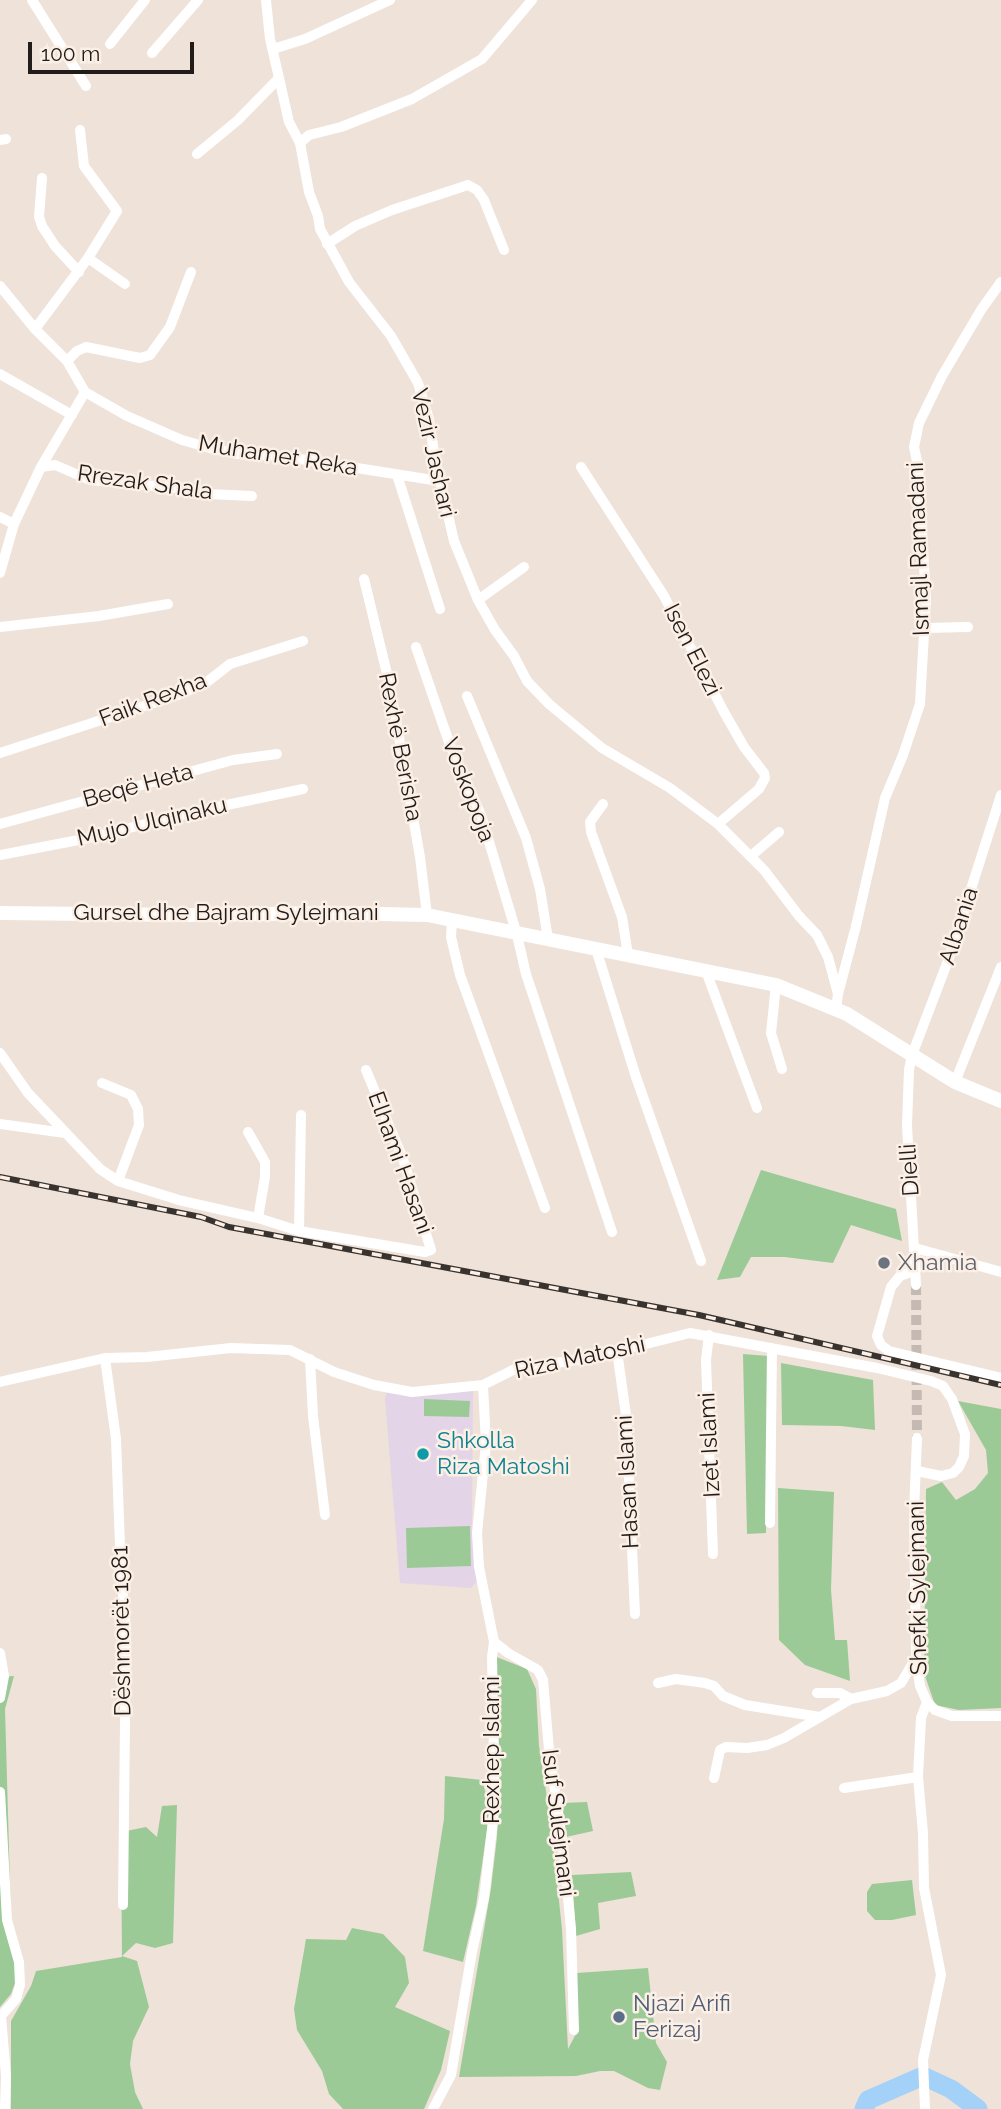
<!DOCTYPE html>
<html>
<head>
<meta charset="utf-8">
<style>
	body { margin:0 }
	#map { position:relative; width:1001px; height:2109px; overflow:hidden; background:#eee2d9; font-family:Raleway,sans-serif }
	canvas { display:block }
	.scale { position:absolute; left:28px; top:42px; width:166px; height:32px; box-sizing:border-box; border:4px solid #211c19; border-top:0; padding-left:9px; font-size:21px; line-height:24px; white-space:nowrap; color:#211c19; -webkit-text-stroke:5px #fcefe6; paint-order:stroke }
</style>
</head>
<body>
<div id="map">
<canvas width="1001" height="2109"></canvas>
<div class="scale">100 m</div>
</div>
<script>
const c = document.querySelector('canvas').getContext('2d');
c.lineJoin = 'round';
function paint(path, color) {
  c.fillStyle = color;
  c.fill(path, 'evenodd');
}
function shape(rows) {
  const path = new Path2D();
  for (const r of rows) {
    path.moveTo(r[0], r[1]);
    for (let i = 2; i < r.length; i += 2) path.lineTo(r[i], r[i + 1]);
  }
  return path;
}
function stroke(path, color, width, dash) {
  c.strokeStyle = color;
  c.lineWidth = width;
  c.lineCap = dash ? 'butt' : 'round';
  c.setLineDash(dash || []);
  c.stroke(path);
}
function label(font, color, halo, rows, align = 'center') {
  c.font = font + ' Raleway,sans-serif';
  c.lineWidth = 5;
  c.setLineDash([]);
  c.textBaseline = 'middle';
  c.strokeStyle = halo;
  c.fillStyle = color;
  for (const [text, x, y, turn = 0] of rows) {
    c.save();
    c.translate(x, y);
    c.rotate((+turn || 0) * Math.PI / 180);
    c.textAlign = isNaN(turn) ? turn : align;
    if (halo) c.strokeText(text, 0, 0);
    c.fillText(text, 0, 0);
    c.restore();
  }
}
paint(shape([
	[473,1386,472,1524,477,1581,471,1588,400,1583,385,1399,388,1387]
]), '#e4d4e7');
paint(shape([
	[761,1170,896,1209,902,1241,851,1225,833,1263,785,1257,751,1257,740,1277,717,1280],
	[743,1354,768,1356,766,1533,747,1534],
	[781,1363,873,1380,875,1430,841,1426,782,1425],
	[424,1399,470,1401,469,1417,424,1416],
	[958,1401,1001,1409,1001,1708,959,1710,935,1705,924,1673,926,1489,942,1482,956,1500,975,1489,988,1473,986,1450],
	[778,1488,834,1492,831,1590,835,1640,847,1640,850,1681,805,1665,779,1640],
	[470,1526,471,1566,407,1568,406,1528],
	[494,1656,527,1669,536,1689,539,1746,550,1817,562,1929,568,2049,577,2032,577,1973,648,1968,656,2043,667,2062,660,2090,648,2088,614,2071,600,2071,576,2076,459,2077,491,1888,497,1837,499,1793],
	[14,1676,5,1709,11,1919,17,1978,11,1994,0,2007,0,1677],
	[445,1776,482,1780,490,1809,476,1906,463,1962,423,1951,444,1819],
	[587,1802,593,1831,566,1837,562,1803],
	[177,1805,173,1943,155,1948,136,1943,122,1956,137,1961,149,2007,133,2041,130,2064,135,2092,143,2109,11,2109,11,2021,31,1986,36,1971,122,1957,121,1832,146,1827,157,1837,162,1806],
	[631,1872,636,1896,598,1903,600,1929,576,1936,572,1875],
	[912,1880,916,1915,892,1920,875,1920,867,1911,867,1892,872,1884],
	[352,1928,383,1934,405,1957,409,1983,395,2007,450,2031,441,2070,424,2109,343,2109,329,2094,322,2071,297,2030,294,2009,306,1939,346,1940]
]), '#9cca97');
stroke(shape([
	[864,2109,868,2100,923,2076,951,2089,978,2109]
]), '#a3d1f7', 19);
stroke(shape([
	[916,1285,917,1438]
]), '#c5bab3', 10, [10, 5]);
stroke(shape([
	[32,0,86,86],
	[266,0,270,39,279,78,289,122,300,143,309,192,318,216,320,229,349,282,391,336,418,383,429,419,435,459,454,541,478,600,495,630,514,656,527,681,549,704,602,748,670,788,718,824,764,870,799,916,817,935,828,957,838,994,836,1009],
	[110,44,145,0],
	[273,49,305,39,390,0],
	[152,53,198,0],
	[0,140,6,139],
	[300,143,309,135,341,127,412,99,482,59,532,0],
	[197,154,238,120,279,78],
	[42,178,39,217,42,226,55,246,79,272],
	[327,244,355,226,392,210,468,185,477,190,484,200,504,250],
	[88,258,125,284],
	[0,286,35,329,67,361,85,392],
	[35,329,88,258,117,211,84,166,80,130],
	[67,361,77,351,86,347,140,358,150,355,170,327,191,272],
	[0,374,72,415],
	[85,392,127,416,182,440,210,448,238,454,281,456,439,481],
	[41,467,55,465,90,480,187,489,209,494,252,496],
	[581,467,664,596,724,712,744,747,764,773,765,778,759,789,718,824],
	[397,475,440,609],
	[0,517,14,524],
	[0,573,14,524,41,467,85,392],
	[364,579,390,686,420,857,427,915],
	[478,600,524,567],
	[0,627,99,616,168,604],
	[926,628,968,627],
	[416,647,450,745,481,815,517,935,526,974,612,1232],
	[467,696,526,838,540,889,548,939],
	[0,753,181,694,207,682,230,664,303,641],
	[603,804,590,822,591,832,622,917,628,955],
	[0,824,233,760,277,754],
	[0,855,89,838,198,811,303,789],
	[751,856,779,832],
	[452,921,451,937,460,975,545,1208],
	[596,949,636,1077,701,1261],
	[706,971,757,1108],
	[776,985,771,1033,782,1069],
	[838,994,856,926,885,798,903,755,920,704,926,599,918,466,914,447,919,423,942,376,981,310,1001,282],
	[0,1053,28,1093,100,1169,118,1181,179,1200,258,1218,299,1231,425,1252,431,1250,403,1159,366,1070],
	[955,1082,1001,967],
	[102,1083,131,1095,138,1109,139,1125,118,1181],
	[0,1124,65,1133],
	[248,1132,265,1162,265,1177,258,1218],
	[299,1231,301,1115],
	[915,1248,1001,1272],
	[916,1270,900,1276,891,1287,877,1336,881,1345,889,1351,1001,1378],
	[916,1285,907,1125,909,1070,912,1055,949,958,1001,795],
	[709,1335,706,1360,713,1554],
	[617,1351,626,1415,635,1614],
	[105,1358,116,1439,121,1573,126,1629,123,1905],
	[310,1359,313,1416,325,1515],
	[0,1382,105,1358,147,1357,231,1348,290,1350,334,1372,374,1385,412,1392,483,1385,515,1369,590,1358,690,1333,877,1368,931,1381,943,1386,952,1399,965,1434,964,1456,959,1467,953,1473,941,1476,917,1471],
	[917,1438,914,1512,916,1658,920,1686,927,1702,935,1710,952,1716,1001,1716],
	[770,1523,772,1348],
	[494,1642,508,1653,538,1670,543,1680,549,1750,563,1846,571,1929,574,2030],
	[0,1653,4,1676,0,1698],
	[658,1683,676,1679,705,1683,714,1686,723,1696,745,1705,820,1717,851,1699,887,1691,901,1683,916,1658],
	[817,1693,840,1693,851,1699],
	[714,1778,720,1750,726,1747,747,1748,767,1745,784,1738,820,1717],
	[844,1788,918,1777],
	[0,1792,7,1920,19,1962,20,1985,16,1999,1,2016,6,2076,5,2109],
	[433,2109,451,2075,472,1952,484,1898,495,1803,492,1657,494,1642,479,1567,477,1533,486,1444,483,1385],
	[925,2109,923,2060,941,1975,924,1888,923,1833,918,1777,921,1718,927,1702]
]), '#fff', 10);
stroke(shape([
	[0,913,187,915,333,913,427,915,776,985,847,1014,955,1082,1001,1101]
]), '#fff', 14);
const rail = shape([
	[0,1177,201,1217,229,1227,699,1315,1001,1385]
]);
stroke(rail, '#39332f', 6);
stroke(rail, '#fcefe6', 3.5, [10]);
for (const [x, y, r, color] of [
	[884,1263,7,"#6b7280"],
	[423,1454,7,"#0f9aa8"],
	[619,2017,7,"#5c6f8a"]
]) {
  const dot = new Path2D();
  dot.arc(x, y, r, 0, 2 * Math.PI);
  c.fillStyle = color;
  c.fill(dot);
  stroke(dot, '#fcefe6', 2.5);
}
label('23px', '#211c19', '#fcefe6', [
	["Vezir Jashari",433,453,77],
	["Muhamet Reka",278,456,9],
	["Rrezak Shala",145,483,8],
	["Ismajl Ramadani",919,549,-92],
	["Isen Elezi",692,650,63],
	["Faik Rexha",153,700,-21],
	["Rexhë Berisha",400,747,79],
	["Beqë Heta",138,786,-15],
	["Voskopoja",468,790,69],
	["Mujo Ulqinaku",152,822,-13],
	["Gursel dhe Bajram Sylejmani",226,913],
	["Albania",959,926,-72],
	["Elhami Hasani",400,1163,70],
	["Dielli",910,1170,-94],
	["Riza Matoshi",580,1358,-12],
	["Izet Islami",710,1445,-93],
	["Hasan Islami",628,1482,-93],
	["Shefki Sylejmani",918,1588,-91],
	["Dëshmorët 1981",122,1631,-91],
	["Rexhep Islami",492,1750,-90],
	["Isuf Sulejmani",558,1823,83]
]);
label('23px', '#5b616d', '#fcefe6', [
	["Xhamia",898,1263]
], 'left');
label('23px', '#0d838f', '#fcefe6', [
	["Shkolla",437,1441],
	["Riza Matoshi",437,1467]
], 'left');
label('23px', '#4e5e75', '#fcefe6', [
	["Njazi Arifi",633,2004],
	["Ferizaj",633,2030]
], 'left');
</script>
</body>
</html>
